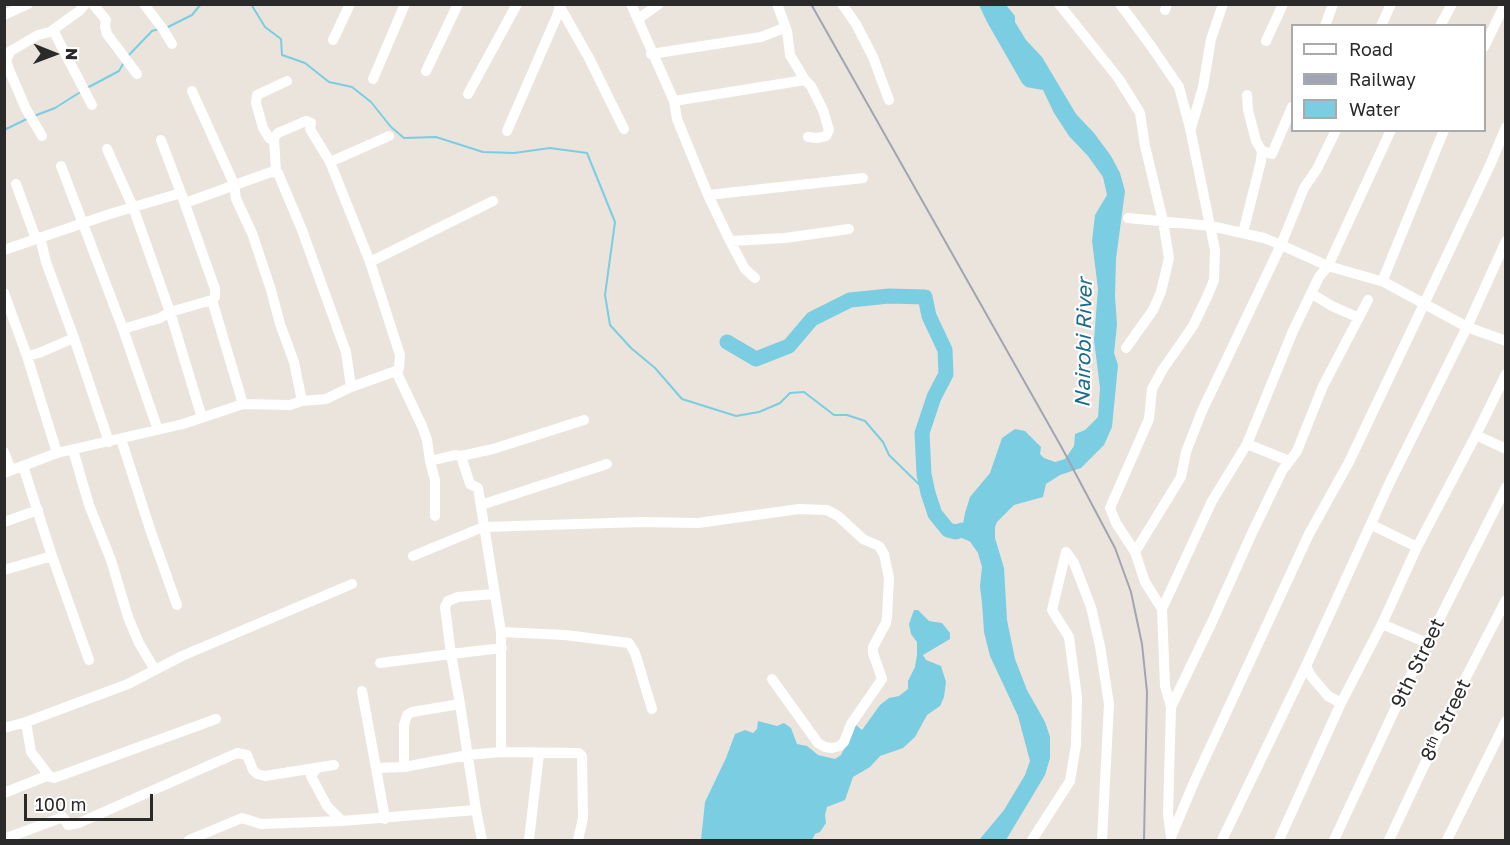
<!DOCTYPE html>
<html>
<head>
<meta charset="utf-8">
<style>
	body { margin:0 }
	#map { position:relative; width:1510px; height:845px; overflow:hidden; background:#eae4dd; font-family:"Golos Text",sans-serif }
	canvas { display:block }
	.frame { position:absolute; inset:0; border:6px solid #2a2a2a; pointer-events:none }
	.legend { position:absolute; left:1291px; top:24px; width:195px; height:108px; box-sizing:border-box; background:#fff; border:2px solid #aaa; margin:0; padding:8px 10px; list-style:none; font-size:18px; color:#2a2a2a }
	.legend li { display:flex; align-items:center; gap:12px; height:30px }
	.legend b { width:30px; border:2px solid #aaa }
	.north { position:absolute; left:24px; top:24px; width:60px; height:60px; -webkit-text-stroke:4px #fff; paint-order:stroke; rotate:91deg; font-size:16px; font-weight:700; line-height:24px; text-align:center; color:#2a2a2a }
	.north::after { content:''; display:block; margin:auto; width:21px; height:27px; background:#2a2a2a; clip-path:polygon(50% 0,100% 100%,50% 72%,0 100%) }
	.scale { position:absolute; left:24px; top:794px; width:129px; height:27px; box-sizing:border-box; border:3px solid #2a2a2a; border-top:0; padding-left:8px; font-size:18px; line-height:21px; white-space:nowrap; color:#2a2a2a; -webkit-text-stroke:4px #fff; paint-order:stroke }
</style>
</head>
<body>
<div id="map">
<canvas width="1510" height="845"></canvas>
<div class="frame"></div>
<ul class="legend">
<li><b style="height:8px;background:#fff"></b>Road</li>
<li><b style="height:8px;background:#a1a4b2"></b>Railway</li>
<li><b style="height:16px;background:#7bcde1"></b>Water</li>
</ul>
<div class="north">N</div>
<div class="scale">100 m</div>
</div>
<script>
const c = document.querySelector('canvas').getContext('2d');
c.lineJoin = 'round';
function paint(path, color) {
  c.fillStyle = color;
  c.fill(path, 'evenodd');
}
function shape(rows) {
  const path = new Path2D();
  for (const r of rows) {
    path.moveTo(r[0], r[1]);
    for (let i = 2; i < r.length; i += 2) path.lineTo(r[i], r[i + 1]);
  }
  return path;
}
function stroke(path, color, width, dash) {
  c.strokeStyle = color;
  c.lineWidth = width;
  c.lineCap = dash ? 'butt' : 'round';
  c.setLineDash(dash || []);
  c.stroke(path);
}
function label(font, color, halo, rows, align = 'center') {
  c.font = font + ' "Golos Text",sans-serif';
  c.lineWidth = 4.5;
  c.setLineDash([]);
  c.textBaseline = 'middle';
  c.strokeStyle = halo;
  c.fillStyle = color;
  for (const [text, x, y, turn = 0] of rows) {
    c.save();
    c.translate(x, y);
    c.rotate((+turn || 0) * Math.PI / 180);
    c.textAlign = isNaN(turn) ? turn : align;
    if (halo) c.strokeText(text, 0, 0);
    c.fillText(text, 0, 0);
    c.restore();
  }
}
paint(shape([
	[979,5,1006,5,1015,16,1015,22,1026,40,1042,57,1076,114,1094,133,1111,156,1120,173,1125,191,1116,259,1115,296,1117,325,1114,353,1118,365,1112,427,1104,445,1081,468,1060,475,1046,484,1043,497,1014,505,997,522,995,527,995,538,1004,568,1007,620,1015,659,1027,690,1045,722,1050,737,1050,758,1045,775,1006,840,979,840,1004,810,1025,775,1030,761,1018,716,990,656,984,632,982,603,980,586,982,567,978,553,962,530,965,513,970,497,990,473,1002,438,1015,429,1025,431,1041,447,1040,454,1044,458,1055,462,1065,459,1074,446,1075,434,1085,430,1098,417,1100,388,1094,340,1098,289,1092,241,1095,215,1107,195,1103,177,1088,156,1069,136,1054,113,1043,90,1026,87,1022,83,987,22],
	[914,610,918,610,929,621,942,623,950,633,950,639,923,655,926,660,941,666,946,682,944,697,940,706,927,715,915,737,903,748,880,756,870,767,853,777,845,800,827,807,825,815,826,823,820,832,815,834,812,840,701,840,705,802,726,758,735,734,745,730,753,733,757,729,758,721,777,726,784,723,791,728,797,744,807,746,818,755,835,759,841,755,856,725,862,730,880,705,889,698,899,696,908,689,908,681,915,667,917,655,917,642,911,634,909,624]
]), '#7bcde1');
stroke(shape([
	[251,4,265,27,281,39,282,55,305,63,329,82,352,87,371,102,391,127,404,138,436,137,483,152,514,153,550,148,587,153,615,222,605,295,610,325,631,348,655,368,682,399,736,416,759,412,780,403,790,393,804,392,834,415,847,415,865,421,883,442,889,455,928,493],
	[168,27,192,15,201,4],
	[128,56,152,31,159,29],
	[87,88,119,71,123,64],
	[34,116,55,108,82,91],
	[4,130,29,118]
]), '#7bcde1', 2);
stroke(shape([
	[727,342,756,359,789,346,812,319,850,300,889,296,925,297,929,316,945,350,946,374,934,397,922,433,924,474,928,493,935,514,948,530,956,532,962,530,979,537]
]), '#7bcde1', 15);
stroke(shape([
	[93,4,106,20,105,26,107,34,137,74],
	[144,4,163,29,172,44],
	[631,4,674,101,677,119,708,195,730,241,785,238,849,229],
	[777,4,787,31,790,55,805,80,811,86,823,110,829,130,826,136,817,138,808,137],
	[842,4,856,24,873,57,889,100],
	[1059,4,1119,79,1140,113,1145,146,1163,221,1169,258,1161,292,1153,310,1126,348],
	[1120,4,1151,46,1179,87,1190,128,1215,250,1214,280,1207,297,1193,326,1163,369,1152,389,1149,419,1110,508,1116,523,1135,552,1145,582,1162,609,1165,686,1171,707],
	[560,7,589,58,624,129],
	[1165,10,1167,4],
	[4,15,28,4],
	[638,19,659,4],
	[1325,26,1333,4],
	[1381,26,1391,4],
	[1440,26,1452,4],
	[50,32,54,32,92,105],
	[333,40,350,4],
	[1266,41,1283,4],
	[1484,47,1505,4],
	[9,54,6,61,10,72,26,109,42,136],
	[651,54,761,37,784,28],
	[4,55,38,35,50,32,79,11,85,4],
	[426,71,458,4],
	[373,79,405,4],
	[192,91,234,184,236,199,252,233,271,290,280,324,294,362,302,401],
	[468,94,517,4],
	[674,101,805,80],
	[1191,128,1203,87,1211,39,1223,4],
	[1444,130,1384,277,1384,282,1467,327,1506,341],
	[507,131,557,16,560,5],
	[161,140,181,193],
	[273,140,269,138,263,128,256,103,257,95,287,81],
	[107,149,133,207,170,312,202,418],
	[1262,151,1272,154,1292,107],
	[330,162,389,136],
	[61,166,123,329],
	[276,172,274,138,278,133,306,121,311,123,310,129,330,162,370,262,400,355,399,368,396,371],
	[16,184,36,239],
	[708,195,863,178],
	[185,203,271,172,278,173,302,230,346,352,351,387],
	[1128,218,1211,226,1264,238,1281,245,1304,188,1317,169,1336,130],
	[1243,233,1261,161,1262,151,1256,141,1248,110,1247,95],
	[730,241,745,269,755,278],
	[4,250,110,214,181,193,215,289,215,297,212,300],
	[370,262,493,201],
	[4,293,27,356,57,453],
	[1312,294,1332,306,1359,318],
	[74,338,109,442],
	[27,356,39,353,74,338,46,262,40,237],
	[158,430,123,329,160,318,170,312,212,300,243,404],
	[1476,435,1506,449],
	[121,439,151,532,177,605],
	[1247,444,1289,461],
	[73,450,89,505,111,560,128,617,139,643,155,670],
	[4,452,11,470],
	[461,456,493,449,584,420],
	[430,461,435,480,435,516],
	[23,466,52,556,89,660],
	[4,473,57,453,183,424,243,404,290,405,302,401,326,399,351,387,396,371,422,426,427,440,430,461,455,455,461,456,470,484,478,488,501,632,501,752,468,755,404,767,376,768,385,819],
	[481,505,607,464],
	[4,522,38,510],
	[1372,525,1417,547],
	[1135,552,1181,477,1186,452,1202,411,1281,245,1328,266,1384,282],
	[413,556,483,527,641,522,698,523,799,509,827,510,838,516,863,539,879,546,884,554,889,578,887,617,886,623,873,647,873,653,882,679,851,724,844,742,840,746,832,748,825,747,818,743,772,679],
	[4,570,52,556],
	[1162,609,1212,501,1247,444,1293,331,1319,277,1328,266,1391,130],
	[1382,624,1427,643],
	[501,632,565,635,629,643,635,653,652,709],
	[380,663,451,654,445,607,448,601,458,597,494,594],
	[1306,666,1311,676,1328,696,1341,703],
	[362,691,376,768],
	[460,704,476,810,482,840],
	[26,722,31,752,50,777,54,778,216,719],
	[4,728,26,722,128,684,182,656,352,584],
	[501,752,579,753,582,756,583,818,578,840],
	[404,767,404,725,407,715,412,712,460,704,451,654,502,648],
	[317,768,311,776,327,806,342,821],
	[4,793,49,775],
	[1171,837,1195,780,1309,534,1349,462,1491,163,1506,127],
	[1171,837,1168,814,1171,707,1212,622,1253,531,1282,471,1297,451,1323,386,1368,300],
	[4,839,63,817,68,825,79,823,237,753,247,755,253,770,257,774,265,776,334,765],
	[189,840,242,818,261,824,342,821,476,810],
	[529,840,539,754],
	[1032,840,1070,781,1076,745,1077,697,1069,637,1052,610,1066,552,1074,563,1091,607,1100,646,1109,704,1102,840],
	[1222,840,1306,666,1390,482,1467,327,1506,241],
	[1279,840,1341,703,1382,624,1417,547,1476,435,1506,374],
	[1334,840,1409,679,1506,487],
	[1389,840,1462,685,1506,600],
	[1447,840,1506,721]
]), '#fff', 10);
stroke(shape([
	[811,4,1062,448,1115,548,1131,592,1142,644,1147,692,1144,840]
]), '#a1a4b2', 2);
label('20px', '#2a2a2a', '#fff', [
	["9th Street",1418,663,-64],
	["8ᵗʰ Street",1446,720,-64]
]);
label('italic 21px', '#1c6d8c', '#fff', [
	["Nairobi River",1084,343,-89]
]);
</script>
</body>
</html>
